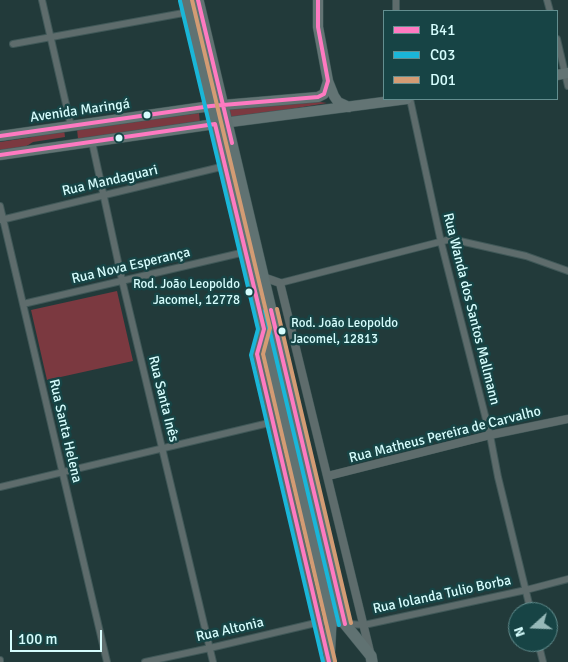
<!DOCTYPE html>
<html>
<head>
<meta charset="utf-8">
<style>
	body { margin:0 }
	#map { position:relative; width:568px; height:662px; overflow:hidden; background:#223a3a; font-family:Signika,sans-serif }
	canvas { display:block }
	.legend { position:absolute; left:383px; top:10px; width:175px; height:90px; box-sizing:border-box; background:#174445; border:1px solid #638e8f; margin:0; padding:6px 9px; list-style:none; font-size:15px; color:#d6fdfd }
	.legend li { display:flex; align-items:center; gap:10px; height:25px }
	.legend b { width:25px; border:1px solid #638e8f }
	.north { position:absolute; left:508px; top:602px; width:50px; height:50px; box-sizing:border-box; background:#174445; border:1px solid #638e8f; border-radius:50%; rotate:250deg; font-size:14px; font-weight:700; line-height:20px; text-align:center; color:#d6fdfd }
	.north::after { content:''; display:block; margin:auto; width:18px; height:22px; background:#97b9b9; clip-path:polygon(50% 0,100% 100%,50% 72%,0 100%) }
	.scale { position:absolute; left:10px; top:630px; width:92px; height:22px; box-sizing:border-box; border:2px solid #d6fdfd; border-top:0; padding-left:6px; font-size:15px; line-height:18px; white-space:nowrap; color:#d6fdfd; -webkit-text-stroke:4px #174445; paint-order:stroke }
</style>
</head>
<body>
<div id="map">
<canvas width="568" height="662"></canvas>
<ul class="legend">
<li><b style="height:6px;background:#fe7ac1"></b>B41</li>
<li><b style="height:6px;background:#1ab6d8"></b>C03</li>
<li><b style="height:6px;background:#d39c74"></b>D01</li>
</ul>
<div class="north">N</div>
<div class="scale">100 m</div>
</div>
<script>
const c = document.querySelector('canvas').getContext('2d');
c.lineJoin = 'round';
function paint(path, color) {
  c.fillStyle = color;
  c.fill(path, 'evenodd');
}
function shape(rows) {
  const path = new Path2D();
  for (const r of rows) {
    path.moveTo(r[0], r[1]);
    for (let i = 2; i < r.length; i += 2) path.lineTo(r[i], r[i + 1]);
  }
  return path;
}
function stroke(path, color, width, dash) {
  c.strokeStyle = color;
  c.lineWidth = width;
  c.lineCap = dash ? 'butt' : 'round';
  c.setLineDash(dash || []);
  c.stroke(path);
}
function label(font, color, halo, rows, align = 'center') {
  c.font = font + ' Signika,sans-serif';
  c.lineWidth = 5;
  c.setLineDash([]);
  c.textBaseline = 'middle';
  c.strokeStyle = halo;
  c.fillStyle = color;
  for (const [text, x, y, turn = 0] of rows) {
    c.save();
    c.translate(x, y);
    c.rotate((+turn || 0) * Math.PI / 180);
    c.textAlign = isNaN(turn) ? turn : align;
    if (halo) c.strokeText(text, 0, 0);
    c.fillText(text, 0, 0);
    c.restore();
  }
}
paint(shape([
	[305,100,327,103,231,119,229,107],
	[199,113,200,123,78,139,77,129],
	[64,129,65,137,33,142,25,147,0,151,0,142,32,137,39,133],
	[117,291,133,361,47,380,31,310]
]), '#7b3940');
const minor = shape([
	[42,0,71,126],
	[396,0,396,11],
	[547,0,550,11],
	[557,39,568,86],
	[13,44,189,12],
	[410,99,441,242,490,435,498,477,531,612],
	[92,142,122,280,213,662],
	[0,206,107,662],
	[1,220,225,166],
	[280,283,451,239,526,256,568,271],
	[23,304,245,252],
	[0,487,273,422],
	[538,642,543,662],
	[0,660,0,662],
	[145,662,210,648,320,622,364,625,526,590,568,579]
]);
const tertiary = shape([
	[263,277,280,283,370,652],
	[262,333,257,354,326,651],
	[328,476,490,435,568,419]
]);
const primary = shape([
	[318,0,318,27,328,81,334,96,338,102,349,107],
	[557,75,568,73],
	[0,136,211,106,318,97,324,94,328,81],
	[0,155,215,124,407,99]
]);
const trunk = shape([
	[186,0,331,622,329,662],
	[198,0,345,624,371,656,372,662]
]);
stroke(minor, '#405858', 8);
stroke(tertiary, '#405858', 9);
stroke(primary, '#405858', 11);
stroke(trunk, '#405858', 12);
stroke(minor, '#5e6c6c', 6);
stroke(tertiary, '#5e6c6c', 8);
stroke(primary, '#637474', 10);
stroke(trunk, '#607272', 11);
stroke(shape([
	[198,0,232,143],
	[0,136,211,106,318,97,324,94,328,81,318,27,318,0],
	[0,155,215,124,264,329,257,354,329,662],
	[271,310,345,624]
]), '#fe7ac1', 4);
stroke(shape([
	[180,1,258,329,251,355,323,662],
	[265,311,339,625]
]), '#1ab6d8', 4);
stroke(shape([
	[192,0,270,328,263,354,335,661],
	[277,309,351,623]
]), '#d39c74', 4);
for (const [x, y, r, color] of [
	[147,115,4.5,"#d6fdfd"],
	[119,138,4.5,"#d6fdfd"],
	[249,292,4.5,"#d6fdfd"],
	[282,331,4.5,"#d6fdfd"]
]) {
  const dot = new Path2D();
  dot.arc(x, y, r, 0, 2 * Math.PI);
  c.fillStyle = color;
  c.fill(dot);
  stroke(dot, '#174445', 2);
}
label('13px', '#d6fdfd', '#174445', [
	["Rod. João Leopoldo",240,285],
	["Jacomel, 12778",240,301],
	["Rod. João Leopoldo",291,324,"left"],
	["Jacomel, 12813",291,340,"left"]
], 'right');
label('14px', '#d6fdfd', '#174445', [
	["Avenida Maringá",80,111,-8],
	["Rua Mandaguari",110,181,-13],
	["Rua Nova Esperança",131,266,-13],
	["Rua Wanda dos Santos Mallmann",471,309,76],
	["Rua Santa Inês",163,399,76],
	["Rua Santa Helena",65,431,77],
	["Rua Matheus Pereira de Carvalho",445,435,-14],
	["Rua Iolanda Tulio Borba",442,595,-12],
	["Rua Altonia",230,630,-13]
]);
</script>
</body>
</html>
